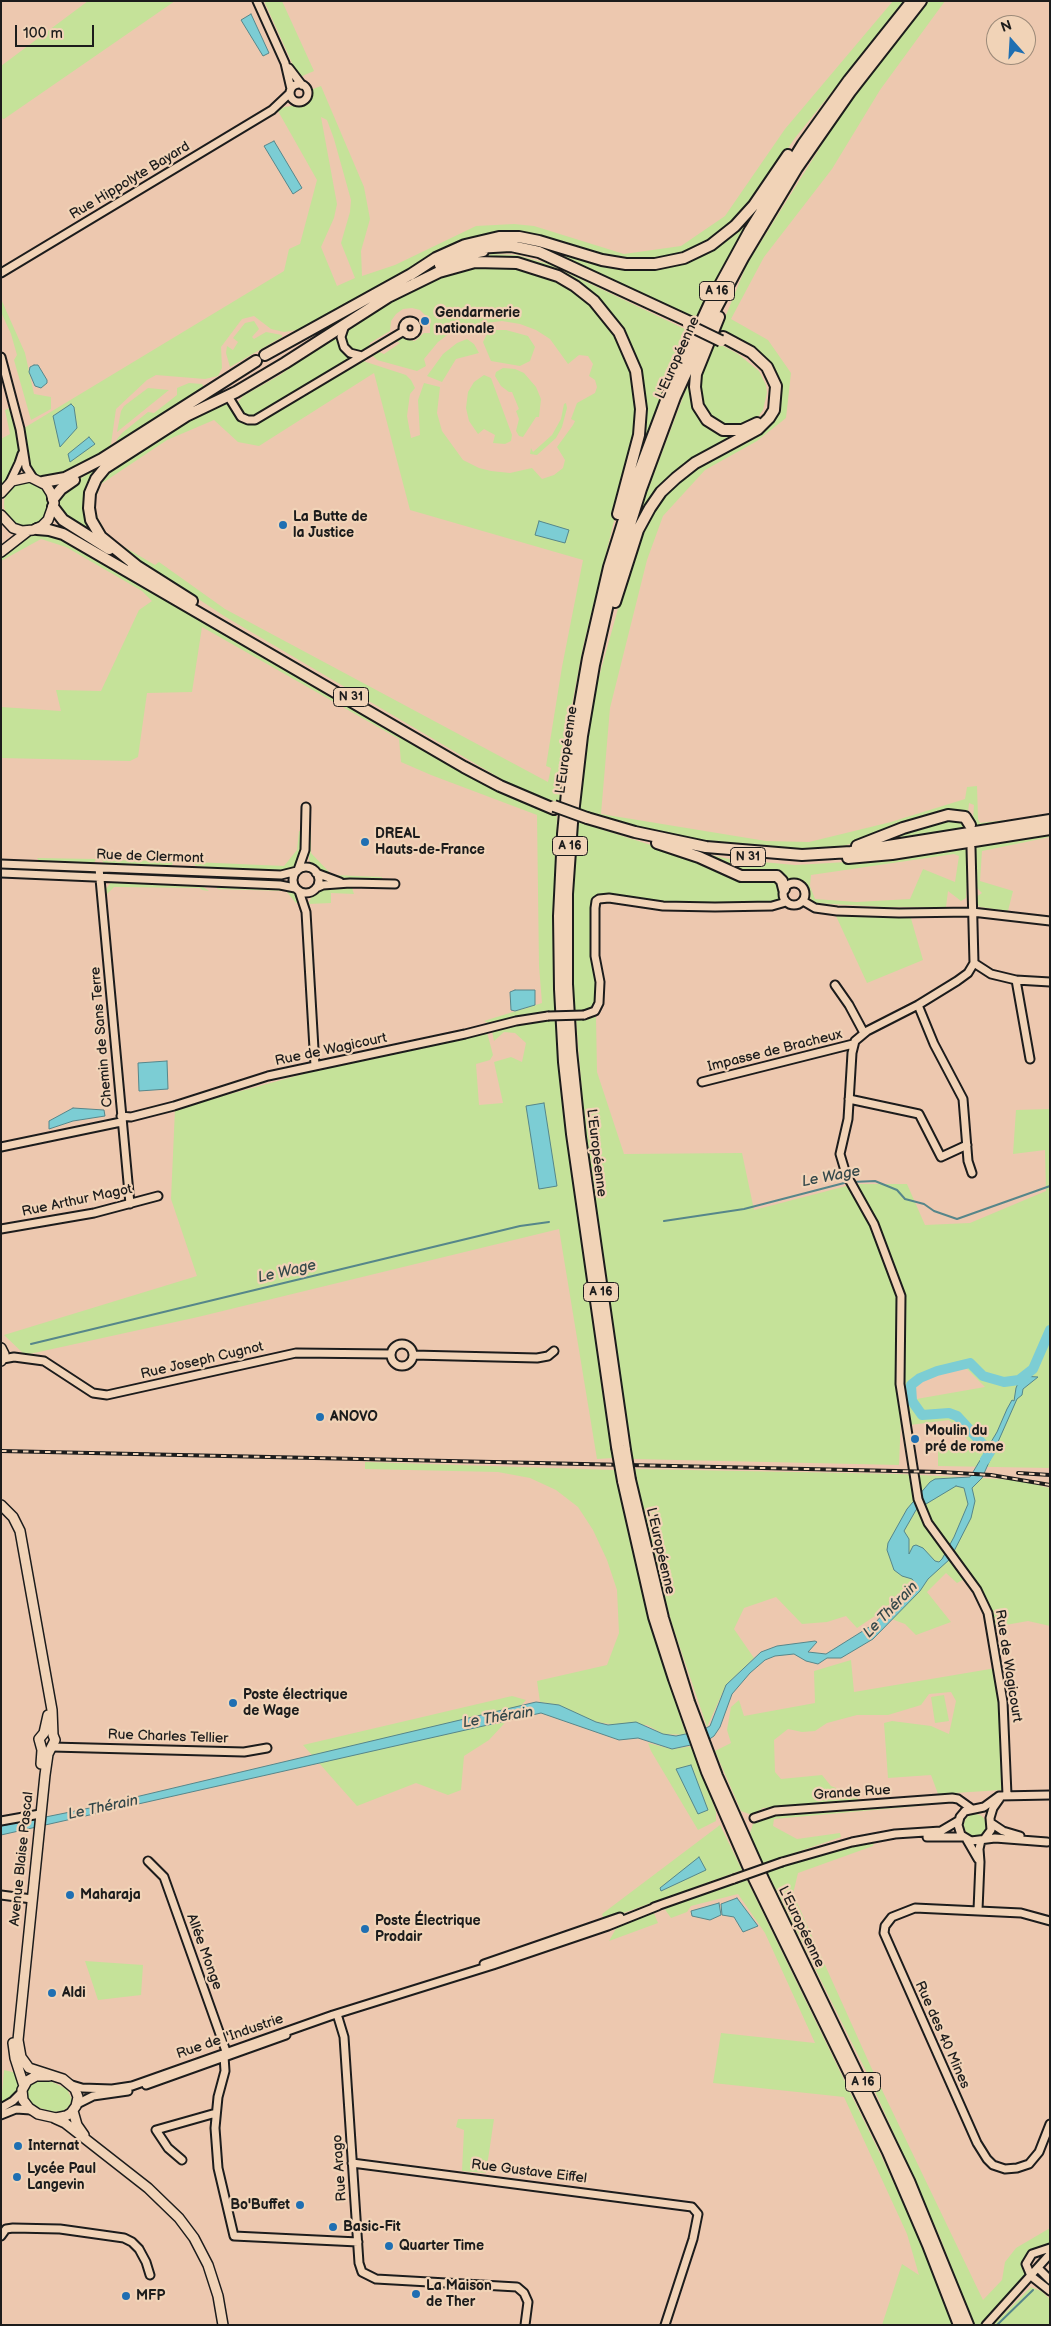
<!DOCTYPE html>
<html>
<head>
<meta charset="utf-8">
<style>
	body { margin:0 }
	#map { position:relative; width:1051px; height:2326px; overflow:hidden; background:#edc8af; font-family:"Balsamiq Sans",sans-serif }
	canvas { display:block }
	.frame { position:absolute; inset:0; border:2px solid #1c1c1c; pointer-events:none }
	.north { position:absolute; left:986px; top:15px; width:50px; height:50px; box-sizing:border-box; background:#f1d3b7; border:1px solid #9c8a79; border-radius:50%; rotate:341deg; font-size:14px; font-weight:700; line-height:20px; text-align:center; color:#1c1c1c }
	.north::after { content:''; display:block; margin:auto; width:18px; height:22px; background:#1f6fb2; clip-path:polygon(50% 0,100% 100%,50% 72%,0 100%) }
	.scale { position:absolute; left:15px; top:25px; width:79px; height:22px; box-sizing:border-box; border:2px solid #1c1c1c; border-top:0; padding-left:6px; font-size:15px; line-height:18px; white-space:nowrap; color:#1c1c1c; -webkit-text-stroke:4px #f1d3b7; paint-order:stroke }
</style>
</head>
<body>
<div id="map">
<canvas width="1051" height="2326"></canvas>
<div class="frame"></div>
<div class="north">N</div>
<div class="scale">100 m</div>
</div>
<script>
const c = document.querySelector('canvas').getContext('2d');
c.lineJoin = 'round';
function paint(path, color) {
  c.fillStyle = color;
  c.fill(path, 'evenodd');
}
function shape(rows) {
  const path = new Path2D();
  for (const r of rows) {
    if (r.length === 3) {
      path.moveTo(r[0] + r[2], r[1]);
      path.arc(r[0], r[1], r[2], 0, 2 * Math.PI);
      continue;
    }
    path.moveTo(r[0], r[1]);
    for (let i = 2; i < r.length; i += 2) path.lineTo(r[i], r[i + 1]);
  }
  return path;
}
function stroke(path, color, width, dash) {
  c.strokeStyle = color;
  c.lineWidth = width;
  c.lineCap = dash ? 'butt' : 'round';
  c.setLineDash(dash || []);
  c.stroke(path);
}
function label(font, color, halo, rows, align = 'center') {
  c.font = font + ' "Balsamiq Sans",sans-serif';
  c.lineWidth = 4.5;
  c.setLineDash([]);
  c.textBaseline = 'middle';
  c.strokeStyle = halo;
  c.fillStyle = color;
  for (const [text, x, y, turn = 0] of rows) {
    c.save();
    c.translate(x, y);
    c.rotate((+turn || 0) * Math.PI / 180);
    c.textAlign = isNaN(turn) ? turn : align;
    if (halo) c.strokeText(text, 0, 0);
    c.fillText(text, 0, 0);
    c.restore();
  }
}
paint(shape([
	[88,1,175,1,4,119,1,118,1,66],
	[264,1,282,1,314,71,300,77,297,74],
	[893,1,905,1,795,138,748,207,721,233,699,248,682,255,664,259,635,262,486,236,297,330,284,332,271,329,254,316,242,319,221,347,222,368,218,376,205,379,156,375,147,380,116,409,111,444,108,449,64,475,43,478,32,473,27,462,24,428,284,271,289,249,300,244,317,180,278,111,284,107,304,104,310,99,313,89,321,86,364,187,370,219,361,251,362,276,395,265,476,226,514,224,534,226,624,254,681,246,725,216,785,129],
	[321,117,327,120,334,139,351,200,350,212,341,243,355,278,337,286,321,247,334,218,337,204],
	[929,1,945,1,880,90,832,169,764,257,731,319,768,340,791,373,786,418,757,441,705,470,663,516,647,560,610,708,601,814,766,841,809,842,891,822,965,799,967,787,977,786,978,819,980,823,1050,815,976,828,973,819,974,805,969,803,968,813,963,814,831,849,794,850,715,844,625,826,578,811,590,709,635,548,643,530,663,496,691,471,765,429,772,422,779,404,780,383,771,364,751,347,719,332,747,264,836,122,860,88],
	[744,224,746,225,696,320,561,257,524,244,525,241,662,266],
	[492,254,517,255,549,264,689,331,641,448,639,447,643,431,631,349,572,281,473,257],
	[469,266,510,266,562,282,578,291,610,324,632,369,637,406,636,432,583,647,570,715,560,803,532,794,510,784,224,616,108,539,93,515,94,490,110,468,197,413,224,403,229,405,237,418,243,423,254,422,358,362,363,361,406,375,411,380,415,388,410,394,407,416,411,438,420,435,418,400,424,383,440,387,437,413,442,431,463,460,479,468,491,471,510,473,532,468,542,479,554,475,563,468,565,460,557,447,573,425,575,421,571,419,577,403,595,393,597,387,595,380,589,376,593,364,588,356,579,355,568,364,550,339,536,330,520,324,502,321,479,324,462,332,454,330,438,342,424,359,426,366,417,371,377,360,373,356,377,351,384,354,400,343,394,340,401,336,405,335,404,339,415,341,424,333,430,333,430,324,427,317,420,310,412,308,403,309,396,314,391,321,390,331,370,343,369,349,357,353,351,351,346,345,343,336,348,327,417,286],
	[374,373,410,510,583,560,562,667,546,766,551,768,548,782,225,609,159,562,155,565,109,538,98,518,94,503,101,484,167,440,214,420,238,442,259,446],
	[1,299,25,353,34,394,51,397,51,409,31,420,14,360,17,355,11,334,1,312],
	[254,321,259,329,252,337,254,339,266,332,282,335,282,337,230,367,226,353,227,346,233,350,238,342,233,338,245,323],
	[493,330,506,330,528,336,535,347,530,361,520,366,491,361,483,342,487,334],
	[341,331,339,336,354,357,253,418,242,415,238,408,238,402,243,396,280,375],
	[467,339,474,344,479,353,456,359,442,382,427,376,443,354,457,343],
	[714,341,738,354,759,371,766,385,767,393,763,410,758,417,745,426,722,426,707,415,700,400,700,383,704,363],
	[503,368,515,369,524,373,536,387,541,399,539,417,536,417,523,437,519,436,516,431,519,419,516,411,519,409,512,392,509,392,501,386,495,376,496,372],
	[484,375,491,378,512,435,511,441,505,444,493,443,495,435,484,429,478,434,469,421,466,408,468,392,474,382],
	[691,376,699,415,742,433,692,463,638,525,635,524],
	[189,383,202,384,204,387,116,446,117,439,122,433,148,412,154,413,177,395,177,388],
	[148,388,169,390,117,432,121,411,124,406],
	[566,403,567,408,562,427,556,438,537,455,530,454,531,448,533,452,552,435,561,419,564,404],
	[12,407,19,440,19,455,9,478,1,484,1,439,10,434,5,410],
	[104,464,91,484,96,536,63,514,58,506,59,497,68,486],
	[26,504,22],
	[39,533,47,533,64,539,399,734,527,803,557,816,554,958,555,1012,488,1023,484,1021,542,1003,539,966,537,815,431,775,401,762,399,739,202,627,192,692,147,693,138,757,130,761,1,758,1,707,61,711,56,690,101,691,139,610,152,601,142,591,66,547,41,539,1,561,1,555,24,537],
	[942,819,960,819,968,828,870,846,872,843],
	[578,822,705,862,777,880,781,888,779,899,770,904,655,903,600,894,593,900,597,980,594,1006,591,1010,573,1012,574,885,575,843],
	[309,830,311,830,311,853,332,875,382,877,382,880,336,878,317,871,309,860],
	[299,831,302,831,300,857,297,863,288,871,251,872,196,866,193,862,284,866,297,850],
	[1050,834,1050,837,982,851,980,881,1013,891,1008,911,980,907,976,903,976,897,982,893,975,886,975,846],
	[966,847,968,860,966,898,961,901,948,891,946,907,884,907,813,903,803,881,797,879,786,883,744,874,689,850,729,859,795,865,881,860],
	[954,854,959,856,955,882,923,869,910,899,857,902,815,899,810,886,811,875],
	[37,858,96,859,93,865,41,863],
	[102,860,174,861,170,868,105,865],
	[108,870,279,876,278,882,108,876],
	[111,882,199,884,209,891,202,890,200,888,114,887,107,894,106,889],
	[218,885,280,887,295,890,302,902,296,903,286,891,217,889],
	[321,888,352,888,354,894,331,893,331,903,308,904,314,892],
	[910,915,923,960,867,983,836,916,873,917],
	[596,1017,597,1072,624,1154,742,1153,754,1210,854,1184,907,1184,925,1225,970,1223,1046,1191,1045,1150,1013,1154,1016,1110,1050,1109,1050,1468,938,1466,938,1450,977,1450,949,1420,910,1425,905,1401,985,1387,963,1365,937,1371,902,1392,899,1465,633,1459,621,1389,586,1135,580,1069,576,1019],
	[556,1019,560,1085,570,1160,613,1458,597,1459,559,1229,198,1317,25,1355,4,1335,197,1276,171,1199,175,1109,351,1061,487,1032,493,1055,490,1060,476,1064,479,1105,503,1103,494,1062,511,1057,522,1062,526,1043,515,1033,504,1032,494,1041,492,1031,521,1023],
	[365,1462,615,1470,648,1618,686,1735,663,1734,647,1725,617,1725,596,1722,559,1705,540,1702,537,1681,607,1665,619,1633,617,1590,607,1560,593,1530,578,1507,556,1490,530,1478,498,1472,365,1469],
	[635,1469,899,1474,1017,1480,1040,1484,1041,1486,1050,1488,1050,1626,1028,1621,994,1627,988,1600,970,1576,957,1583,946,1573,927,1592,951,1622,916,1635,905,1624,878,1614,857,1628,846,1616,827,1622,802,1624,776,1597,744,1608,734,1629,754,1658,726,1685,707,1727,672,1624,647,1530],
	[851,1660,854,1692,996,1668,1003,1739,1002,1790,938,1794,931,1775,888,1778,884,1723,892,1721,931,1726,949,1734,956,1701,951,1692,929,1694,921,1705,888,1715,857,1715,827,1723,815,1731,802,1732,788,1729,774,1740,775,1772,781,1779,822,1775,831,1786,857,1796,859,1803,763,1808,752,1815,741,1811,715,1751,731,1743,727,1730,731,1707,739,1700,744,1716,815,1703,814,1671],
	[944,1695,949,1721,935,1723,931,1697],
	[512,1696,526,1700,489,1740,464,1756,461,1790,448,1795,416,1783,357,1806,303,1745],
	[648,1743,672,1749,693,1746,716,1812,716,1821,698,1830,651,1751],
	[929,1802,929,1805,774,1819,773,1826,797,1839,840,1833,841,1837,762,1864,750,1833,753,1824,777,1813],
	[975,1825,11],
	[720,1825,742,1870,604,1920,602,1914],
	[874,1842,873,1846,798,1873,793,1894,871,2067,983,2300,1002,2280,1005,2262,1016,2248,1050,2228,1050,2245,1025,2262,1024,2268,1027,2275,980,2325,974,2325,940,2237,866,2071,767,1872,842,1848],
	[747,1880,884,2162,913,2225,953,2325,882,2325,902,2264,919,2275,907,2234,844,2097,713,2083,721,2033,815,2043,765,1933,738,1894,691,1906,687,1912,671,1918,664,1908],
	[653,1911,658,1923,609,1941,618,1925],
	[85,1961,143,1965,141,1995,98,2000],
	[4,2070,17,2073,20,2083,16,2094,1,2105],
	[41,2081,52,2082,67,2089,72,2100,69,2106,63,2111,53,2112,31,2105,27,2095,28,2089,31,2084],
	[458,2119,494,2119,486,2173,462,2171,464,2130,456,2127],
	[1031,2287,1041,2291,1050,2299,1050,2325,993,2325]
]), '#c5e299');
const water = shape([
	[251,14,269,53,263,56,241,20,251,14],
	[274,141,302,188,293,194,264,146,274,141],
	[34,365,38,365,47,380,47,383,41,388,35,386,29,372,30,367,34,365],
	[71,404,74,407,77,428,60,447,53,416,71,404],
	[89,437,95,444,70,462,68,454,89,437],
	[539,521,569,530,565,543,535,535,539,521],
	[515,990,535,990,535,1005,515,1011,511,1010,510,992,515,990],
	[167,1061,168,1089,139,1091,138,1063,167,1061],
	[544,1103,557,1186,539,1189,526,1106,544,1103],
	[73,1108,104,1110,105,1116,73,1121,49,1129,49,1121,73,1108],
	[1021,1376,1038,1377,1023,1389,1022,1395,1017,1399,982,1478,972,1488,975,1501,971,1518,950,1559,928,1579,920,1591,873,1639,841,1658,827,1658,818,1664,806,1661,794,1654,775,1656,765,1660,750,1673,732,1694,720,1727,714,1736,705,1742,672,1749,638,1738,619,1740,541,1713,1,1835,1,1826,85,1809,536,1702,559,1705,596,1722,608,1725,636,1722,663,1734,676,1736,700,1731,710,1726,726,1685,761,1652,777,1646,815,1641,817,1642,808,1652,826,1654,874,1624,899,1597,916,1584,912,1579,902,1576,894,1570,887,1550,888,1543,907,1509,930,1482,935,1479,970,1477,997,1432,1007,1409,1012,1400,1014,1401,1016,1388,1021,1376],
	[956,1486,964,1488,968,1504,954,1537,942,1559,939,1562,935,1561,923,1548,916,1545,913,1546,909,1554,909,1539,904,1531,916,1510,956,1486],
	[691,1765,708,1810,698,1814,676,1769,691,1765],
	[699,1857,706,1870,661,1891,660,1888,699,1857],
	[737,1898,758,1926,743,1932,734,1917,722,1915,721,1904,737,1898],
	[719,1903,721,1915,710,1920,692,1916,691,1911,719,1903]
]);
paint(water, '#7ccdd4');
stroke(water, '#56868a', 1);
stroke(shape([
	[852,1182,875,1181,897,1190,905,1199,924,1204,934,1211,957,1219,1050,1186],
	[664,1221,744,1209,848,1182],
	[31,1344,520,1226,549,1222],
	[997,2325,1033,2290]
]), '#56868a', 2);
stroke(shape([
	[985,1460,990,1452,957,1416,949,1413,922,1415,912,1401,911,1385,920,1378,937,1371,970,1363,983,1376,1004,1382,1019,1380,1033,1369,1050,1330]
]), '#7ccdd4', 10);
const minor = shape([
	[257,1,285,63,291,89],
	[289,68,302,85],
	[299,93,9],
	[1,273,272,110,290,93],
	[410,328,7],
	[345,325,341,337,344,347,350,353,362,356],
	[1,357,20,429,26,467,33,478],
	[228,396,241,417,248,420,255,420,404,331],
	[10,482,19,463,22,454],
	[971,848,974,963,968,973,957,981,918,1005,867,1031,855,1041,852,1053,848,1119,840,1154,846,1174,874,1224,901,1296,900,1384,918,1499,928,1523,977,1590,988,1613,1003,1702,1007,1795],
	[1,864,281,875,297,871],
	[306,880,13],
	[99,868,130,1204],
	[298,870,305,850,306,807],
	[1,873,280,885,295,888],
	[316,873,340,882],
	[794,894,11],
	[316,888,323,885,350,883,395,884],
	[299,891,306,912,315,1066],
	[803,901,815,908,837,911,899,913,972,912,1050,921],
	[974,963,991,974,1016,980,1030,1059],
	[1016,980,1050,982],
	[835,985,849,1005,864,1033],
	[918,1005,934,1044,963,1099,968,1161,972,1173],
	[584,1015,595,1011,599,1003,600,982,595,956,595,908,596,901,599,899,609,898,663,906,715,907,772,906,786,902],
	[702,1082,853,1044],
	[849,1099,919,1114,941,1157,967,1145],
	[121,1116,131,1117,174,1106,268,1076,465,1034,516,1021,548,1016],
	[1,1147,121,1122],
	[1,1229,94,1213,158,1196],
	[402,1355,11],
	[413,1355,537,1358,548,1356,554,1351],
	[3,1359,14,1357,44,1361,93,1393,107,1395,296,1353,390,1354],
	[52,1747,244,1752,267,1748],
	[754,1818,775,1811,952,1798,958,1799,972,1809],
	[1,1821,40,1814],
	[991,1823,1003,1831,1020,1836],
	[927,1837,963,1837],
	[985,1838,991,1830,990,1818,993,1808,1000,1798],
	[967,1840,978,1859],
	[1047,1842,995,1838,971,1841,961,1835,958,1825,960,1817,965,1811,984,1807,999,1796,1050,1795],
	[148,1861,164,1877,227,2054],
	[782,1862,852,1842,895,1834,941,1831,958,1821],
	[1,1895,32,1899],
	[654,1907,734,1879],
	[978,1910,980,1862,979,1849,981,1840],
	[1050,1921,1021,1913,915,1908,892,1917,885,1926,884,1933,977,2143,987,2159,993,2165,1005,2169,1017,2168,1029,2164,1039,2152,1050,2124],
	[484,1964,620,1917],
	[337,2014,344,2037,359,2263,362,2272,376,2279,517,2287,524,2293,528,2302,525,2325],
	[224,2056,225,2071,218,2097,215,2128,218,2168,234,2236,358,2242],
	[72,2085,82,2088,112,2089,132,2086,333,2015,493,1965,608,1926,658,1906],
	[146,2085,286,2035],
	[77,2104,93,2096,128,2091],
	[1,2108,13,2101,22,2092],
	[1,2115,16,2109,31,2110],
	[182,2160,168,2148,156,2130,216,2113],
	[352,2163,692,2207,698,2214,693,2239,665,2325],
	[1,2236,6,2229,13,2228,60,2229,124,2238,132,2242,139,2249,146,2262,150,2275],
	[1050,2248,1032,2254,1026,2264,1031,2276,1050,2291],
	[1038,2268,1050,2280],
	[986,2325,1050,2254]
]);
const major = shape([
	[1,493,12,481,30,477,46,485,51,493,54,503,48,520,42,526,33,530,22,531,13,528,1,515],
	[1,552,28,531],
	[1,1348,4,1354,1,1361],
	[1,1505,13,1517,20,1531,52,1710,53,1735,55,1740,48,1754,45,1775,18,2040,21,2057,29,2068,63,2079,75,2089,78,2097,76,2106,71,2113,66,2116,56,2118,38,2114,29,2108,23,2100,22,2090,27,2081,36,2076,49,2076],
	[41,1764,42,1750,39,1739,44,1733,48,1715],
	[13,2043,15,2058,24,2086],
	[73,2111,77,2125,84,2135],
	[54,2118,65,2123,148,2188,179,2218,194,2238,208,2265,218,2296,223,2325]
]);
const highway = shape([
	[475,248,511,246,539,252,690,322],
	[440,265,463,255,483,251],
	[410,275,436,258,465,245,499,237,519,237,539,241,602,260,626,264,655,264,684,258,711,245,735,226,754,205,788,155],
	[719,317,696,374,695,387,698,406,707,420,723,430,742,430,757,423],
	[265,355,415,272],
	[43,482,65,478,102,459,256,361],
	[53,499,61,489,74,480],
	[53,507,63,520,109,549],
	[37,529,49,530,63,534,464,767,500,786,554,809],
	[132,563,192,601],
	[138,567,101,537,91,520,89,508,90,493,96,479,105,468,186,416,236,392,285,363,388,297,439,272,475,262,517,263,558,276,575,286,594,301,619,332,636,371,641,409,639,435,618,514],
	[615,602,638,530,650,508,661,492,676,478,695,463,758,429,769,418,774,410,776,386,767,367,751,352,723,337],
	[587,818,635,832,706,847,802,855,851,852,1050,820],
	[657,843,699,857,741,876,777,876,782,881,784,889],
	[857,846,903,828,948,815,965,817,970,825],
	[848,858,892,854,1050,829],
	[617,1447,572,1134,564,1062,560,989,559,916,563,834,570,761,588,658,609,567,637,478,670,390,709,305,750,230,803,144,849,80,912,1],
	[625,1450,580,1137,571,1051,567,984,567,894,572,823,582,736,594,665,615,573,641,489,675,397,712,316,743,258,797,168,850,92,921,1],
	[630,1480,663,1618,689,1702,717,1776,764,1881,909,2181,968,2325],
	[623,1481,654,1617,674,1679,707,1772,748,1866,888,2152,928,2245,959,2325]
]);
stroke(minor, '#1c1c1c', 11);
stroke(major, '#1c1c1c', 12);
stroke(highway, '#1c1c1c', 14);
stroke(minor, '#f1d3b7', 7);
stroke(major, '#f1d3b7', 9);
stroke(highway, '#f1d3b7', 10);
const rail = shape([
	[1,1451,941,1472,991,1475,1050,1485],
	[1018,1473,1050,1475]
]);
stroke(rail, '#1c1c1c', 4);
stroke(rail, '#f1d3b7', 2, [5.5]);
const minorBridge = shape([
	[548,1016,584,1015],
	[734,1879,782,1862]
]);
const highwayBridge = shape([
	[688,325,721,341],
	[554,806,587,818],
	[617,1447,623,1481],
	[625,1450,630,1480]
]);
stroke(minorBridge, '#1c1c1c', 11, []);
stroke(highwayBridge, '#1c1c1c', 14, []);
stroke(minorBridge, '#f1d3b7', 7);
stroke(highwayBridge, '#f1d3b7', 10);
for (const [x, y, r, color] of [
	[425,321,5,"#1f6fb2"],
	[283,525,5,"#1f6fb2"],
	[365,842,5,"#1f6fb2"],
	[320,1417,5,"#1f6fb2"],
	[915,1439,5,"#1f6fb2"],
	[233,1703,5,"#1f6fb2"],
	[70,1895,5,"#1f6fb2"],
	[365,1929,5,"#1f6fb2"],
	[52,1993,5,"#1f6fb2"],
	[18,2146,5,"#1f6fb2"],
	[17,2177,5,"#1f6fb2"],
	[300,2205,5,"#1f6fb2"],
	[333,2227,5,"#1f6fb2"],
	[389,2246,5,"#1f6fb2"],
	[416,2294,5,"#1f6fb2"],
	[126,2296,5,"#1f6fb2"]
]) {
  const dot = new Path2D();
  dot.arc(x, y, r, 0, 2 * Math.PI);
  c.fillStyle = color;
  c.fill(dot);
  stroke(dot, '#f1d3b7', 2);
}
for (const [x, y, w] of [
	[717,291,35],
	[351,697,35],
	[570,846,35],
	[748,857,35],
	[601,1292,35],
	[863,2082,35]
]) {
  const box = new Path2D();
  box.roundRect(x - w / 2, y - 9.5, w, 19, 4);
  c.fillStyle = '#f1d3b7';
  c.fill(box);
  stroke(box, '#1c1c1c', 1);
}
label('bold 12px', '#1c1c1c', null, [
	["A 16",717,291],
	["N 31",351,697],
	["A 16",570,846],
	["N 31",748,857],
	["A 16",601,1292],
	["A 16",863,2082]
]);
label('14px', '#1c1c1c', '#f1d3b7', [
	["Rue Hippolyte Bayard",130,181,-31],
	["L'Européenne",678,358,-66],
	["L'Européenne",567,750,-82],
	["Rue de Clermont",150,857,2],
	["Chemin de Sans Terre",102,1037,-95],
	["Rue de Wagicourt",331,1050,-12],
	["Impasse de Bracheux",775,1051,-14],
	["L'Européenne",596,1153,83],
	["Rue Arthur Magot",77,1201,-12],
	["Rue Joseph Cugnot",202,1361,-13],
	["L'Européenne",660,1551,77],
	["Rue de Wagicourt",1008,1666,81],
	["Rue Charles Tellier",168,1737,2],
	["Grande Rue",852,1793,-4],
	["Avenue Blaise Pascal",22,1859,-84],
	["L'Européenne",801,1927,64],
	["Allée Monge",204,1952,70],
	["Rue des 40 Mines",942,2035,66],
	["Rue de l'Industrie",230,2037,-19],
	["Rue Arago",340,2168,-94],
	["Rue Gustave Eiffel",529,2172,7]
]);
label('bold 14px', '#1c1c1c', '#f1d3b7', [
	["Gendarmerie",435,313],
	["nationale",435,329],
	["La Butte de",293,517],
	["la Justice",293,533],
	["DREAL",375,834],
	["Hauts-de-France",375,850],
	["ANOVO",330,1417],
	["Moulin du",925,1431],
	["pré de rome",925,1447],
	["Poste électrique",243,1695],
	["de Wage",243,1711],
	["Maharaja",80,1895],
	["Poste Électrique",375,1921],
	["Prodair",375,1937],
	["Aldi",62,1993],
	["Internat",28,2146],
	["Lycée Paul",27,2169],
	["Langevin",27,2185],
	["Bo'Buffet",290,2205,"right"],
	["Basic-Fit",343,2227],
	["Quarter Time",399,2246],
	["La Maison",426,2286],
	["de Ther",426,2302],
	["MFP",136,2296]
], 'left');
label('italic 15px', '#34484a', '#f1d3b7', [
	["Le Wage",831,1177,-11],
	["Le Wage",287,1272,-13],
	["Le Thérain",891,1610,-46],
	["Le Thérain",498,1718,-9],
	["Le Thérain",103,1808,-12]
]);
</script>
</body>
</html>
